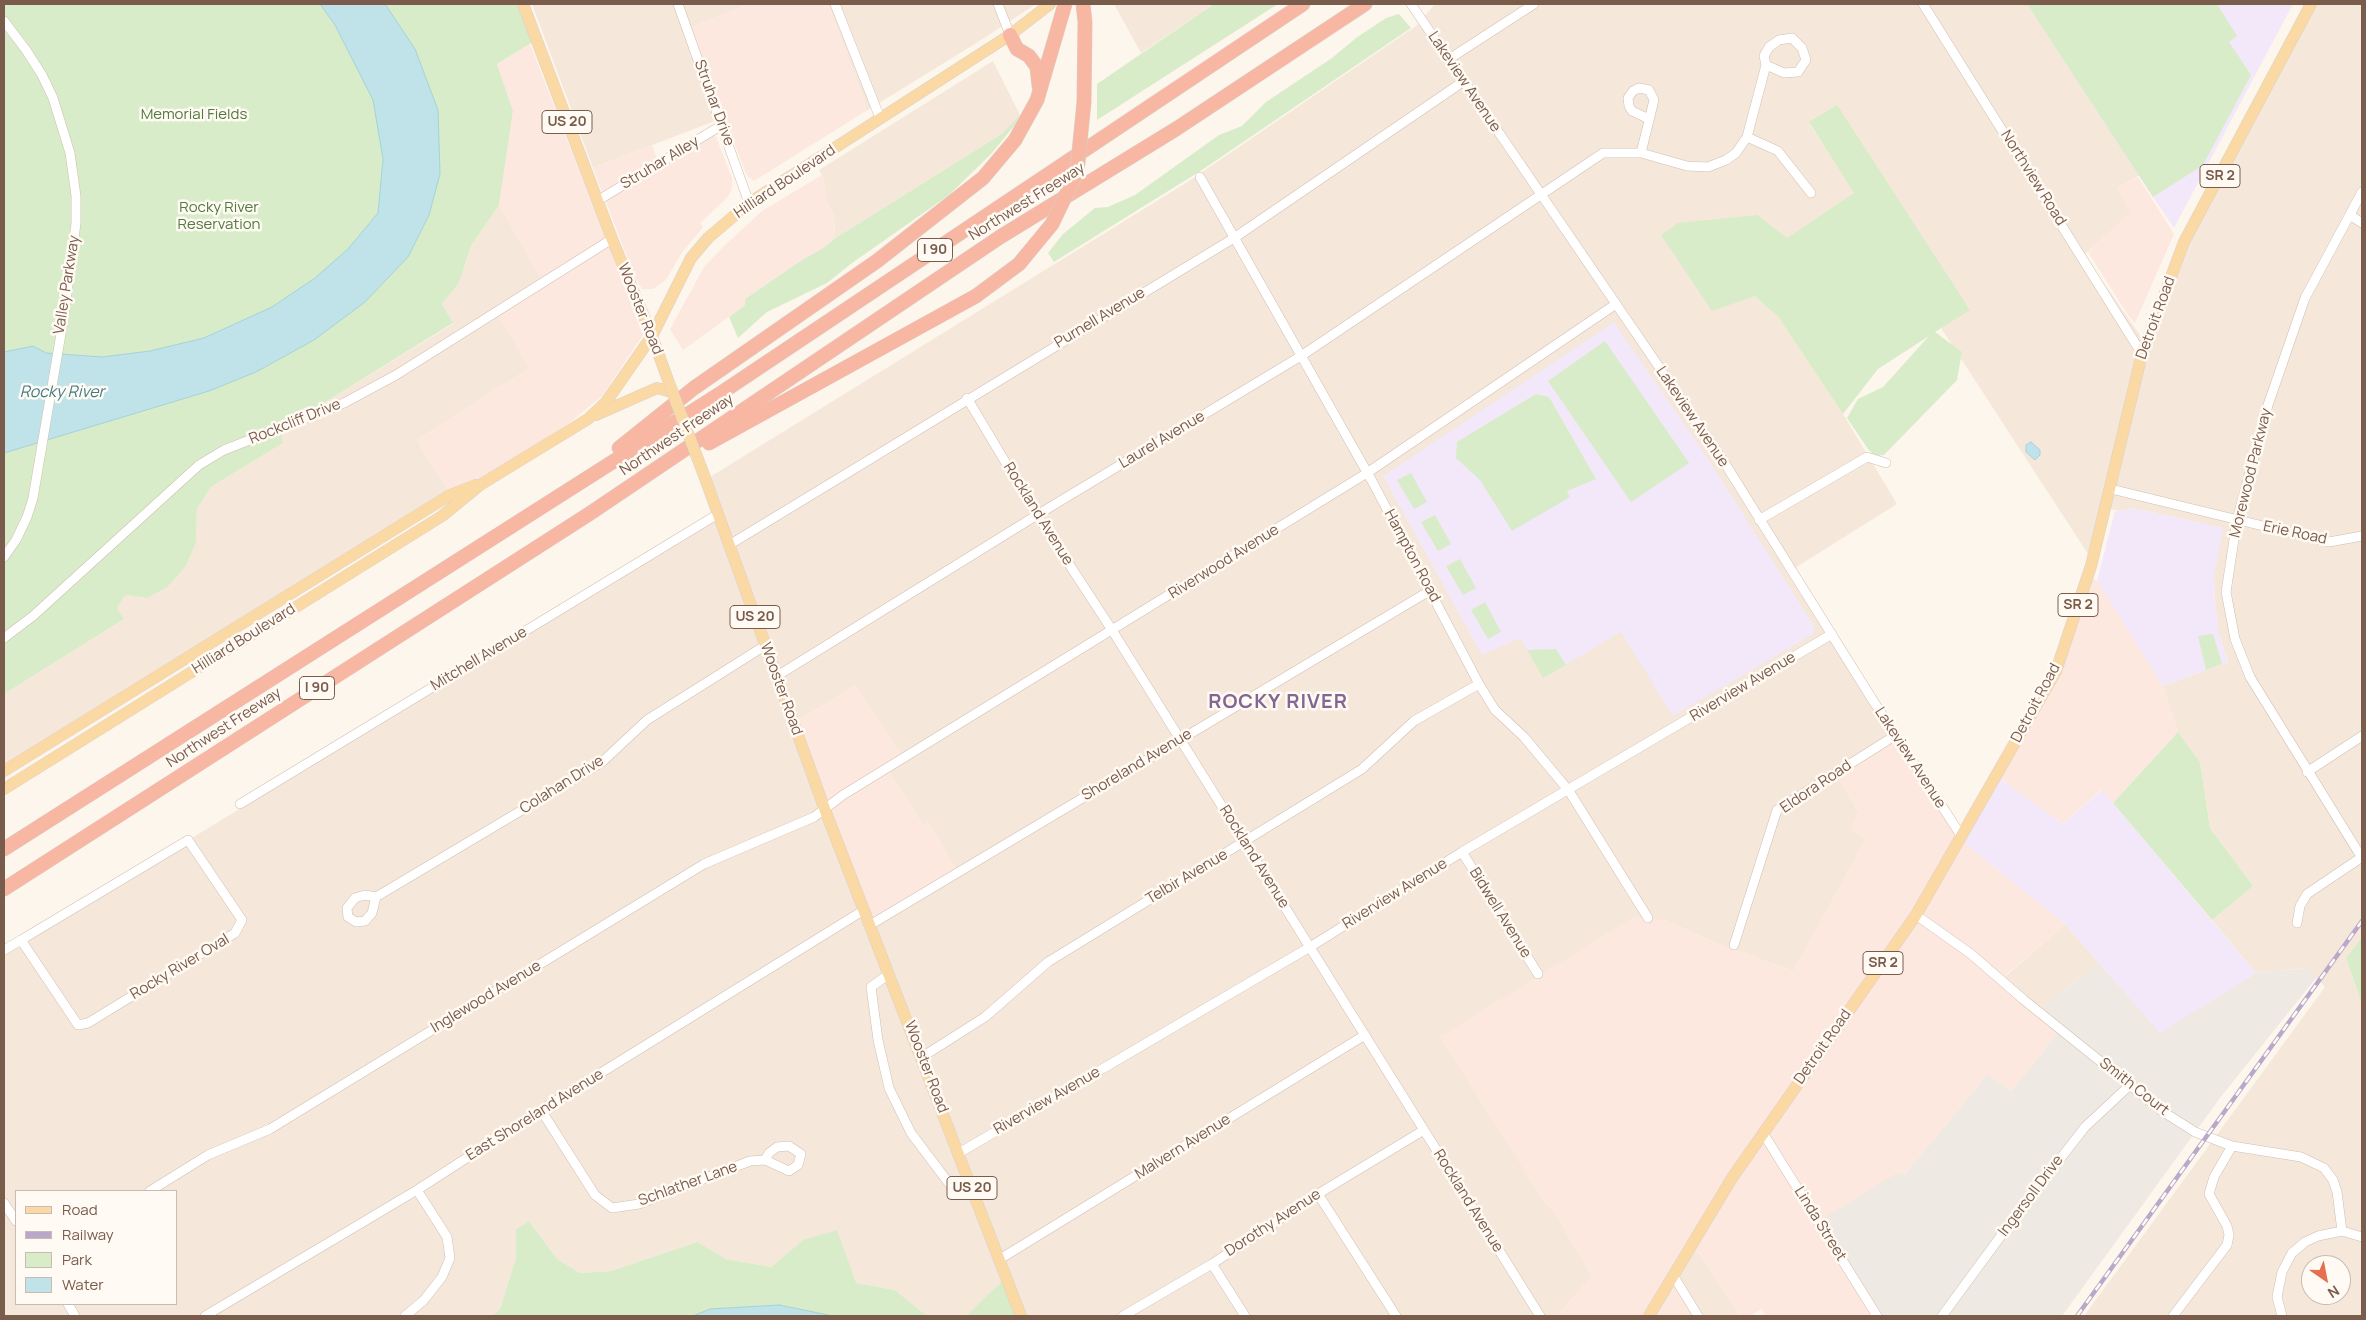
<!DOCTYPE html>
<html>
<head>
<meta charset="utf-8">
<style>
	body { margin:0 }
	#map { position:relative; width:2366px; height:1320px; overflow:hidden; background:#fdf6ec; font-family:Manrope,sans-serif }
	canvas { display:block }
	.frame { position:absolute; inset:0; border:5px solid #7a5c4d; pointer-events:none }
	.legend { position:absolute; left:15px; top:1190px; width:162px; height:115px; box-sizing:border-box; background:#fffaf3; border:1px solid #cabbb1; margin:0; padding:6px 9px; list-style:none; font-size:15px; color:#7a5c4d }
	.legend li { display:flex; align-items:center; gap:10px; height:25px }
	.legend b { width:25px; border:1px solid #cabbb1 }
	.north { position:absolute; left:2301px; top:1255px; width:50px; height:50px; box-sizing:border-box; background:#fffaf3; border:1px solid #cabbb1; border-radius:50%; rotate:147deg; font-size:14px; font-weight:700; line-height:20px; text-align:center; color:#7a5c4d }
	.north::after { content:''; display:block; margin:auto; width:18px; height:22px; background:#e76f51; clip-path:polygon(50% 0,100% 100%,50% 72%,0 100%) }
</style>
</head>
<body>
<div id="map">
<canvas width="2366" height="1320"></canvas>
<div class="frame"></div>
<ul class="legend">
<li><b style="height:6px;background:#fbd9a5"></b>Road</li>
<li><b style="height:6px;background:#b9a8c9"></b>Railway</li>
<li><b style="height:14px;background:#d8ecc9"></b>Park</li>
<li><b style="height:14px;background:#bfe3e8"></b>Water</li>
</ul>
<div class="north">N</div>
</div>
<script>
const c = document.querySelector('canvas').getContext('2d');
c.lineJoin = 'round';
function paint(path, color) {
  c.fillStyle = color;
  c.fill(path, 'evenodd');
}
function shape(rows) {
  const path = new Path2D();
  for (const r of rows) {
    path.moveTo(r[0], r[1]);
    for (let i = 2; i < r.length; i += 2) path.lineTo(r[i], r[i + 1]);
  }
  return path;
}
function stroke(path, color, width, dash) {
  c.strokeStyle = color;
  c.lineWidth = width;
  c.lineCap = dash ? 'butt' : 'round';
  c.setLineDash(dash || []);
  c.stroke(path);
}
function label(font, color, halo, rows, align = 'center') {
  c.font = font + ' Manrope,sans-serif';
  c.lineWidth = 5;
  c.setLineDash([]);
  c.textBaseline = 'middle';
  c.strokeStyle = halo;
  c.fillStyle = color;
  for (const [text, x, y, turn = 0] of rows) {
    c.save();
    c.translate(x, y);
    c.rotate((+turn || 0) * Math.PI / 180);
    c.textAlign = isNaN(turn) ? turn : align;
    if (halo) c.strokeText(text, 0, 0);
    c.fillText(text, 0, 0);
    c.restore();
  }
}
paint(shape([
	[532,4,750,4,691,27,725,117,593,168],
	[828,4,1036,4,978,42,866,111,863,97],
	[1114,4,1214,4,1141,53],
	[1435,4,2027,4,2140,175,2118,188,2131,213,2084,255,2142,338,2088,554,1941,328,1970,309,1809,123,1855,193,1787,238,1755,296,1779,318,1843,414,1897,504,1787,573,1891,735,1834,771,1858,811,1866,839,1795,969,1793,971,1716,943,1665,920,1541,1197,1555,1213,1592,1276,1557,1316,1024,1316,872,920,955,868,928,823,923,826,889,771,856,685,796,722,710,477,1189,181,1416,26],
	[2315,4,2362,4,2362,937,2346,958,2362,1004,2362,1316,2084,1316,2325,987,2306,968,2256,973,2212,920,2253,886,2210,828,2200,762,2178,732,2163,686,2228,662,2219,634,2215,604,2214,576,2222,528,2132,508,2121,511,2108,509,2144,356,2186,244],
	[2311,1265,2341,1265,2341,1295,2311,1295],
	[993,61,1020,115,1014,126,834,239,835,219,827,201,822,175,819,170],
	[499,205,546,286,530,368,417,440,448,490,4,767,4,694,124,619,117,608,125,595,147,598,186,566,196,543,197,509,211,487,283,443,277,423,319,406,453,324,442,304,459,283,471,246],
	[715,518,1002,1281,966,1316,927,1316,895,1290,856,1283,803,1240,771,1267,726,1259,696,1242,611,1271,580,1273,557,1259,529,1221,516,1229,516,1258,500,1309,492,1316,4,1316,4,953],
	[16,1191,176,1191,176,1304,16,1304],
	[2065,924,2099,963,2036,1012,1999,982],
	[1693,1249,1700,1254,1740,1316,1694,1316,1673,1282]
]), '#f5e8da');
paint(shape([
	[750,4,828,4,863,97,866,111,754,181,748,177,745,171,690,27],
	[530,44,643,335,602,396,569,423,477,482,448,490,417,440,530,368,498,317,545,286,499,205,513,111,497,64],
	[715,134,732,178,732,189,727,198,700,223,703,227,681,254,666,280,653,289,642,289,635,278,593,168,652,145,660,166],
	[822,175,827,201,835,219,834,239,825,247,802,260,745,299,745,305,683,350,670,329,704,267,724,246,762,211],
	[2138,177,2174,234,2135,323,2128,315,2088,252,2130,213,2117,188],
	[2083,570,2097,581,2108,596,2163,686,2178,732,2113,803,2101,790,2063,824,1992,773,2045,680,2059,650],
	[856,685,905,761,889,771,923,826,929,823,956,868,872,920,796,722],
	[1891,735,1957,837,2065,924,1999,981,2059,1032,2011,1091,1988,1074,1904,1175,1876,1310,1867,1316,1766,1316,1761,1309,1751,1316,1740,1316,1700,1254,1693,1250,1673,1282,1694,1316,1557,1316,1592,1276,1555,1213,1541,1197,1440,1037,1634,917,1665,920,1716,943,1793,971,1866,839,1850,829,1858,811,1834,771]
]), '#fde8e0');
paint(shape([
	[2099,963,2160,1032,2256,973,2307,968,2316,978,2220,1098,2062,1316,1880,1316,1821,1220,1897,1173,1904,1175,1988,1074,2011,1091,2059,1032,2036,1012]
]), '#efe9e4');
paint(shape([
	[2027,4,2293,4,2174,228,2153,197],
	[1614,322,1708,459,1814,626,1813,634,1673,716,1621,632,1543,678,1520,638,1482,655,1383,476],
	[2132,508,2223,528,2214,576,2215,604,2219,634,2228,662,2163,686,2114,608,2097,581,2115,511,2121,511],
	[1992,773,2063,824,2102,790,2256,973,2160,1033,2065,924,1957,837]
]), '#f3e8fa');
paint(shape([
	[4,4,522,4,536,40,497,64,513,111,499,205,471,246,459,283,442,304,453,323,319,406,278,422,283,443,211,487,197,509,196,543,186,566,167,587,147,598,125,595,117,608,124,619,4,694],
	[1214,4,1278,4,1097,120,1097,84],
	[2027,4,2217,4,2237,36,2229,42,2251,75,2203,165,2153,197],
	[1399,14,1411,28,1202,170,1054,262,1048,253,1063,234,1095,208,1108,207,1135,195,1219,135,1242,126,1266,102,1332,58,1356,38,1386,18],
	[1837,105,1970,310,1935,332,1962,352,1957,380,1884,455,1875,456,1868,449,1847,418,1858,399,1883,387,1929,336,1878,369,1843,414,1779,318,1755,296,1712,311,1661,235,1678,223,1757,215,1787,238,1854,193,1809,122],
	[1020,115,1014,126,992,153,949,195,852,263,827,283,767,312,738,338,729,317,745,305,745,299,802,260,825,247,834,239,1003,133],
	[1605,341,1689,463,1631,502,1548,381],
	[1536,394,1549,397,1596,479,1567,491,1570,497,1512,531,1480,480,1456,458,1457,442],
	[1411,473,1427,502,1414,509,1397,480],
	[1435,515,1451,544,1438,551,1421,522],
	[1460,559,1476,588,1463,595,1446,566],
	[1485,602,1501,632,1488,639,1471,610],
	[2213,634,2222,664,2206,670,2198,636],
	[1556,649,1566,665,1543,678,1527,650],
	[2178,732,2200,762,2210,828,2253,886,2212,920,2113,803],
	[2362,937,2362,1004,2346,958],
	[529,1221,557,1259,580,1273,611,1271,697,1242,726,1259,771,1267,803,1240,837,1230,856,1283,895,1290,927,1316,492,1316,500,1309,516,1258,516,1229],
	[1002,1281,1016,1316,966,1316]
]), '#d8ecc9');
const water = shape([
	[320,4,385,4,415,49,438,110,440,174,429,215,408,257,365,302,314,340,256,372,209,391,4,453,4,352,33,346,46,353,102,357,150,351,204,338,272,307,315,278,348,249,378,213,383,159,373,100,335,25,320,4],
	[2031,442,2040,450,2040,455,2035,460,2026,452,2026,445,2031,442],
	[779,1305,833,1316,693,1316,710,1309,779,1305]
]);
paint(water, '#bfe3e8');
stroke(water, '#a5d3da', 1);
const minor = shape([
	[678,4,749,203],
	[835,4,880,118],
	[998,4,1010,35],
	[1411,4,1724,462,1872,699,1962,837],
	[1923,4,2142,354],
	[4,21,26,50,42,75,53,98,70,153,76,196,76,223,64,316,33,498,27,517,16,540,4,557],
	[1449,59,1534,4],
	[1747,137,1778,151,1811,193],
	[1641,153,1654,100,1649,90,1639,88,1633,91,1628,98,1629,106,1632,111,1649,119],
	[1200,177,1372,481,1479,684,1495,710,1524,737,1569,791,1648,918],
	[2362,192,2305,298,2268,405,2237,520,2226,592,2235,639,2250,677,2362,858],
	[597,201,722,125],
	[2350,215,2362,223],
	[967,398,1037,515,1112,630,1540,1316],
	[2111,489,2329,542,2362,536],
	[1759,520,1867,457,1886,463],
	[729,545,1234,238,1464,81],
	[4,638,33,616,199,465,224,450,344,403,396,375,612,239],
	[777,676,1037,515,1301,356,1603,153,1641,153,1687,166,1708,167,1726,160,1736,153,1747,137,1766,65,1784,73,1798,72,1806,60,1802,48,1792,38,1779,40,1769,47,1764,56,1766,65],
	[2307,772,2362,736],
	[240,804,718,514],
	[188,840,242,920,235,933,88,1023,78,1025,21,940,188,840],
	[1462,852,1538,974],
	[376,897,372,913,365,921,356,922,348,917,347,908,355,898,365,895,376,897,601,763,647,720,766,645],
	[1916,915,1971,954,2024,1000,2162,1111,2195,1132,2232,1146,2301,1157,2324,1168,2333,1180,2337,1192,2342,1231],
	[2297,923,2300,906,2307,894,2362,857],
	[870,925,1431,590],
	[1734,945,1777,810,1896,735],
	[4,950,21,940],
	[889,974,871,987,878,1040,889,1088,911,1133,957,1194,971,1187],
	[922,1057,985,1017,1048,962,1362,769,1414,721,1479,684],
	[541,1110,595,1195,612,1208,639,1204,750,1161,765,1160,789,1171,798,1165,801,1154,789,1146,777,1147,769,1153,765,1160],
	[1763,1133,1877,1316],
	[959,1153,1310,947,1462,852,1832,634],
	[150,1191,208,1155,270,1129,704,864,814,817,843,795,1367,473,1616,304],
	[1318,1194,1396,1316],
	[4,1203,16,1221],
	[1000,1259,1365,1035],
	[1212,1264,1245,1316],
	[1673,1275,1698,1316],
	[68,1304,75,1316],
	[205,1316,417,1190,541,1110,864,910],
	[405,1316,424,1300,442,1277,450,1258,447,1237,417,1190],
	[1123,1316,1212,1264,1318,1194,1424,1130],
	[1942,1316,2017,1214,2085,1127,2130,1085],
	[2173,1316,2227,1245,2229,1235,2227,1226,2209,1194,2214,1177,2232,1146],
	[2282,1316,2277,1297,2282,1272,2292,1253,2305,1242,2318,1236,2342,1231,2362,1237]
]);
const major = shape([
	[523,4,612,239,652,336,669,383],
	[596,415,657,388,672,392],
	[705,478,825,810,1021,1316],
	[4,771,450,495,476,485],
	[4,789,442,516,480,485,588,419,606,402,652,336,691,258,708,238,749,203,1010,35,1050,4],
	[1649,1316,1732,1178,1916,915,2056,671,2091,566,2142,354,2184,242,2311,4]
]);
const highway = shape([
	[1083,4,1085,22,1084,102],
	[1010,35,1017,49,1029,56,1037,67,1039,86],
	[709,443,976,296,1019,264],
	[619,448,694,388,877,261,983,178,1015,140,1037,100,1065,4],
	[4,849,721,393,1303,4],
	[4,889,589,514,1000,237,1176,129,1365,4]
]);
stroke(minor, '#d1beb0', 10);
stroke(major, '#dad1cd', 12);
stroke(highway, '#dad1cd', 15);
stroke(minor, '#fff', 9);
stroke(major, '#fbd9a5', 11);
stroke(highway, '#f7b7a3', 14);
const rail = shape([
	[2077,1316,2362,921]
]);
stroke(rail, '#b9a8c9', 4.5);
stroke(rail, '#fffaf3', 2.5, [8]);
const majorBridge = shape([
	[669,383,705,478]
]);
const highwayBridge = shape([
	[1019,264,1052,224,1077,172,1084,102]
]);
stroke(majorBridge, '#dad1cd', 12, []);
stroke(highwayBridge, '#dad1cd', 15, []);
stroke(majorBridge, '#fbd9a5', 11);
stroke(highwayBridge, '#f7b7a3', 14);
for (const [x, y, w] of [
	[567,122,50],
	[2220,176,40],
	[935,250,35],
	[2078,605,40],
	[755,617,50],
	[317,688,35],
	[1883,963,40],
	[972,1188,50]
]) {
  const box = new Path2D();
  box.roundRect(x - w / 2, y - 11.5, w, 23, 4);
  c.fillStyle = '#fffaf3';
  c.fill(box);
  stroke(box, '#7a5c4d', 1);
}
label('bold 14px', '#7a5c4d', null, [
	["US 20",567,122],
	["SR 2",2220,176],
	["I 90",935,250],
	["SR 2",2078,605],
	["US 20",755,617],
	["I 90",317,688],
	["SR 2",1883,963],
	["US 20",972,1188]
]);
label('15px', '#7a5c4d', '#fffaf3', [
	["Lakeview Avenue",1464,82,56],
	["Struhar Drive",714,103,70],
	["Struhar Alley",660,163,-31],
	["Northview Road",2033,178,58],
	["Hilliard Boulevard",785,182,-34],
	["Northwest Freeway",1027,202,-32],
	["Valley Parkway",67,285,-81],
	["Wooster Road",640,309,68],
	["Purnell Avenue",1100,318,-31],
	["Detroit Road",2156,318,-70],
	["Lakeview Avenue",1692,417,56],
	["Rockcliff Drive",295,422,-22],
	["Northwest Freeway",677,435,-34],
	["Laurel Avenue",1162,440,-31],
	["Morewood Parkway",2251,473,-76],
	["Rockland Avenue",1038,514,58],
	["Erie Road",2295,533,12],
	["Hampton Road",1412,556,62],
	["Riverwood Avenue",1224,562,-32],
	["Hilliard Boulevard",244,639,-32],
	["Mitchell Avenue",479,659,-31],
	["Riverview Avenue",1743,687,-31],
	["Wooster Road",781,689,70],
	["Detroit Road",2036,703,-62],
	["Northwest Freeway",224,728,-33],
	["Lakeview Avenue",1910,758,57],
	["Shoreland Avenue",1137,765,-31],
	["Colahan Drive",562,785,-32],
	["Eldora Road",1816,787,-34],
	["Rockland Avenue",1254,857,58],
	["Telbir Avenue",1187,877,-31],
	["Riverview Avenue",1395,894,-32],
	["Bidwell Avenue",1500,913,58],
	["Rocky River Oval",180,967,-31],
	["Inglewood Avenue",486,997,-31],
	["Detroit Road",1823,1047,-55],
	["Wooster Road",926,1067,69],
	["Smith Court",2134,1087,38],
	["Riverview Avenue",1047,1101,-30],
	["East Shoreland Avenue",535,1115,-32],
	["Malvern Avenue",1183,1147,-32],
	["Schlather Lane",688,1184,-20],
	["Ingersoll Drive",2031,1196,-53],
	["Rockland Avenue",1468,1201,58],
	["Dorothy Avenue",1273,1223,-33],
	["Linda Street",1820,1224,58]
]);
label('15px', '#537a41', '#fffaf3', [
	["Memorial Fields",194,115],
	["Rocky River",219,208],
	["Reservation",219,225]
]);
label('italic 16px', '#437c86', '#fffaf3', [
	["Rocky River",62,393]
]);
c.letterSpacing = '1px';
label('bold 20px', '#846695', '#fffaf3', [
	["ROCKY RIVER",1278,702]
]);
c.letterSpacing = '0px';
</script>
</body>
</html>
